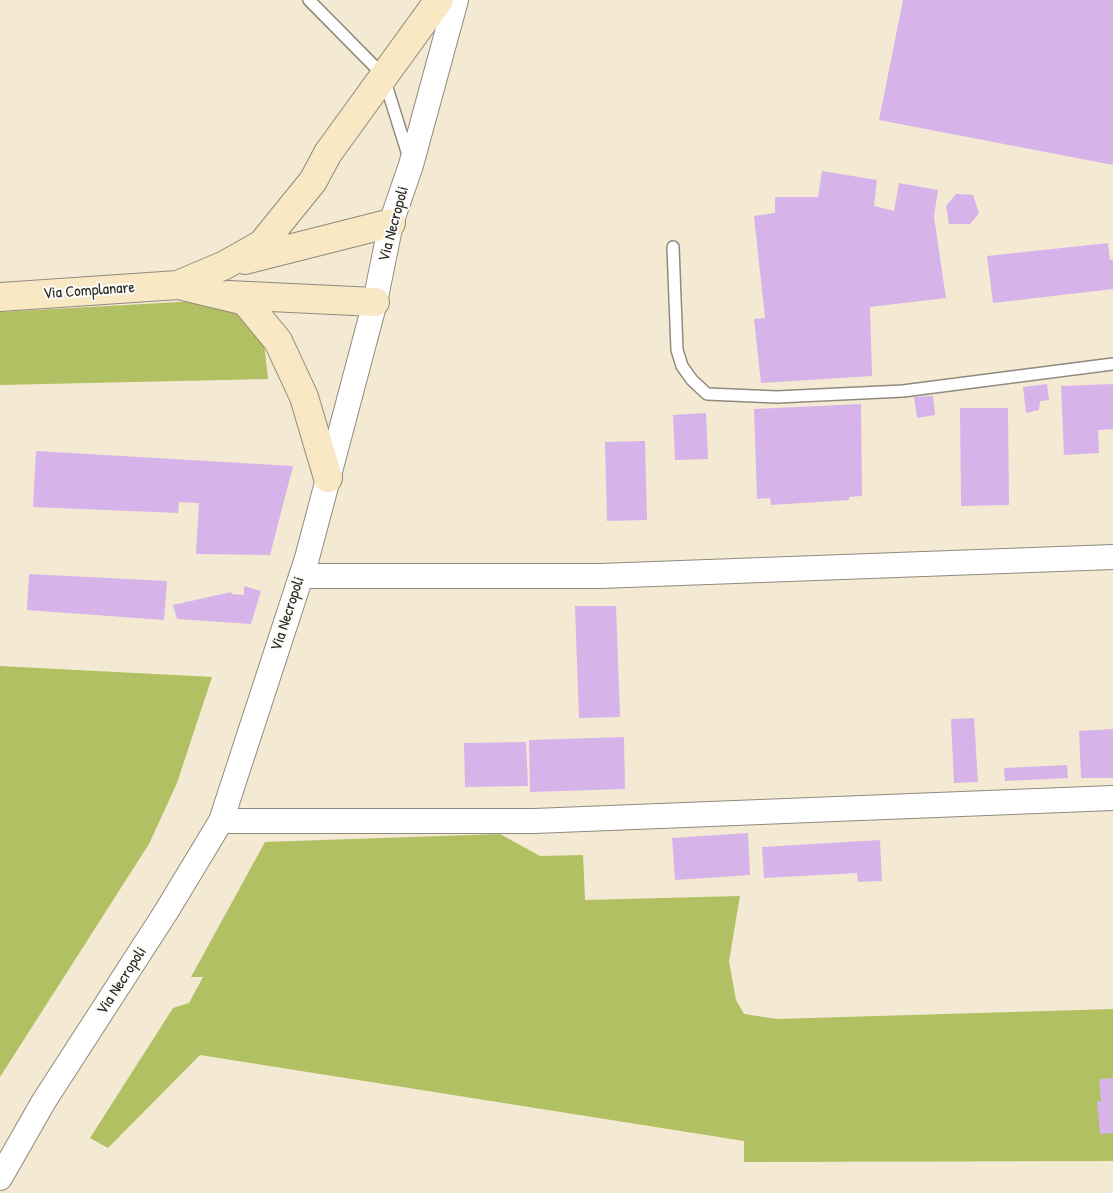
<!DOCTYPE html>
<html>
<head>
<meta charset="utf-8">
<style>
	body { margin:0 }
	canvas { display:block; background:#f4e9d2 }
</style>
</head>
<body>
<canvas width="1113" height="1193"></canvas>
<script>
const c = document.querySelector('canvas').getContext('2d');
c.lineJoin = 'round';
function paint(path, color) {
  c.fillStyle = color;
  c.fill(path, 'evenodd');
}
function shape(rows) {
  const path = new Path2D();
  for (const r of rows) {
    path.moveTo(r[0], r[1]);
    for (let i = 2; i < r.length; i += 2) path.lineTo(r[i], r[i + 1]);
  }
  return path;
}
function stroke(path, color, width, dash) {
  c.strokeStyle = color;
  c.lineWidth = width;
  c.lineCap = dash ? 'butt' : 'round';
  c.setLineDash(dash || []);
  c.stroke(path);
}
function label(font, color, halo, rows, align = 'center') {
  c.font = font + ' "Patrick Hand",sans-serif';
  c.lineWidth = 4;
  c.setLineDash([]);
  c.textBaseline = 'middle';
  c.strokeStyle = halo;
  c.fillStyle = color;
  for (const [text, x, y, turn = 0] of rows) {
    c.save();
    c.translate(x, y);
    c.rotate((+turn || 0) * Math.PI / 180);
    c.textAlign = isNaN(turn) ? turn : align;
    if (halo) c.strokeText(text, 0, 0);
    c.fillText(text, 0, 0);
    c.restore();
  }
}
paint(shape([
	[197,301,224,306,247,320,264,343,268,379,0,385,0,312],
	[0,666,212,677,177,783,149,844,0,1077],
	[500,834,540,856,583,855,585,900,740,896,729,961,736,1000,744,1014,777,1019,1113,1009,1113,1161,744,1162,744,1141,200,1055,108,1148,90,1138,173,1008,189,1003,203,977,191,977,265,842]
]), '#b1c062');
paint(shape([
	[903,0,1113,0,1113,165,879,120],
	[822,171,877,180,874,206,894,211,899,183,938,190,934,217,946,298,870,307,872,376,761,383,754,319,765,318,754,216,775,213,775,197,818,197],
	[956,194,973,195,979,213,970,224,949,224,946,206],
	[1108,243,1110,260,1113,259,1113,289,993,303,987,256],
	[1047,384,1049,400,1040,401,1039,410,1026,413,1023,387],
	[1113,384,1113,429,1098,430,1099,453,1064,455,1061,386],
	[933,396,935,415,917,418,914,397],
	[861,404,862,496,849,497,849,500,771,505,770,498,757,499,754,409],
	[960,408,1008,408,1009,505,961,506],
	[706,413,708,459,675,460,673,415],
	[645,441,647,520,607,521,605,442],
	[36,451,293,466,270,555,196,554,199,503,179,502,178,513,33,507],
	[29,574,167,581,164,620,27,610],
	[244,586,261,591,251,624,177,619,173,605,231,592,232,594,244,595],
	[575,606,616,606,620,717,579,718],
	[974,718,978,782,954,783,951,719],
	[1113,729,1113,778,1081,778,1079,731],
	[624,737,625,789,530,792,529,740],
	[526,742,528,786,465,787,464,743],
	[1067,765,1068,778,1005,781,1004,768],
	[748,833,750,875,675,880,672,838],
	[880,840,882,881,858,882,857,873,764,878,762,847],
	[1113,1078,1113,1133,1100,1134,1097,1101,1101,1101,1099,1079]
]), '#d6b4ea');
const lane = shape([
	[309,0,383,75,409,158],
	[673,247,677,350,682,366,692,380,707,394,777,397,903,391,1113,364]
]);
const street = shape([
	[301,576,600,576,1113,557],
	[221,821,534,821,1113,798],
	[0,1178,44,1101,166,912,221,821,307,558,375,302,391,223,411,165,456,0]
]);
const secondary = shape([
	[245,260,391,223],
	[178,285,225,265,262,244,313,181,328,153,439,0],
	[228,295,375,302],
	[0,297,178,285,245,301,278,341,304,397,328,478]
]);
stroke(lane, '#908a7e', 14);
stroke(street, '#908a7e', 26);
stroke(secondary, '#908a7e', 30);
stroke(lane, '#fff', 11);
stroke(street, '#fff', 24);
stroke(secondary, '#f8e8c3', 28);
label('16px', '#2b2b2b', '#fdfcf7', [
	["Via Necropoli",394,224,-75],
	["Via Complanare",89,291,-4],
	["Via Necropoli",288,614,-72],
	["Via Necropoli",122,981,-57]
]);
</script>
</body>
</html>
